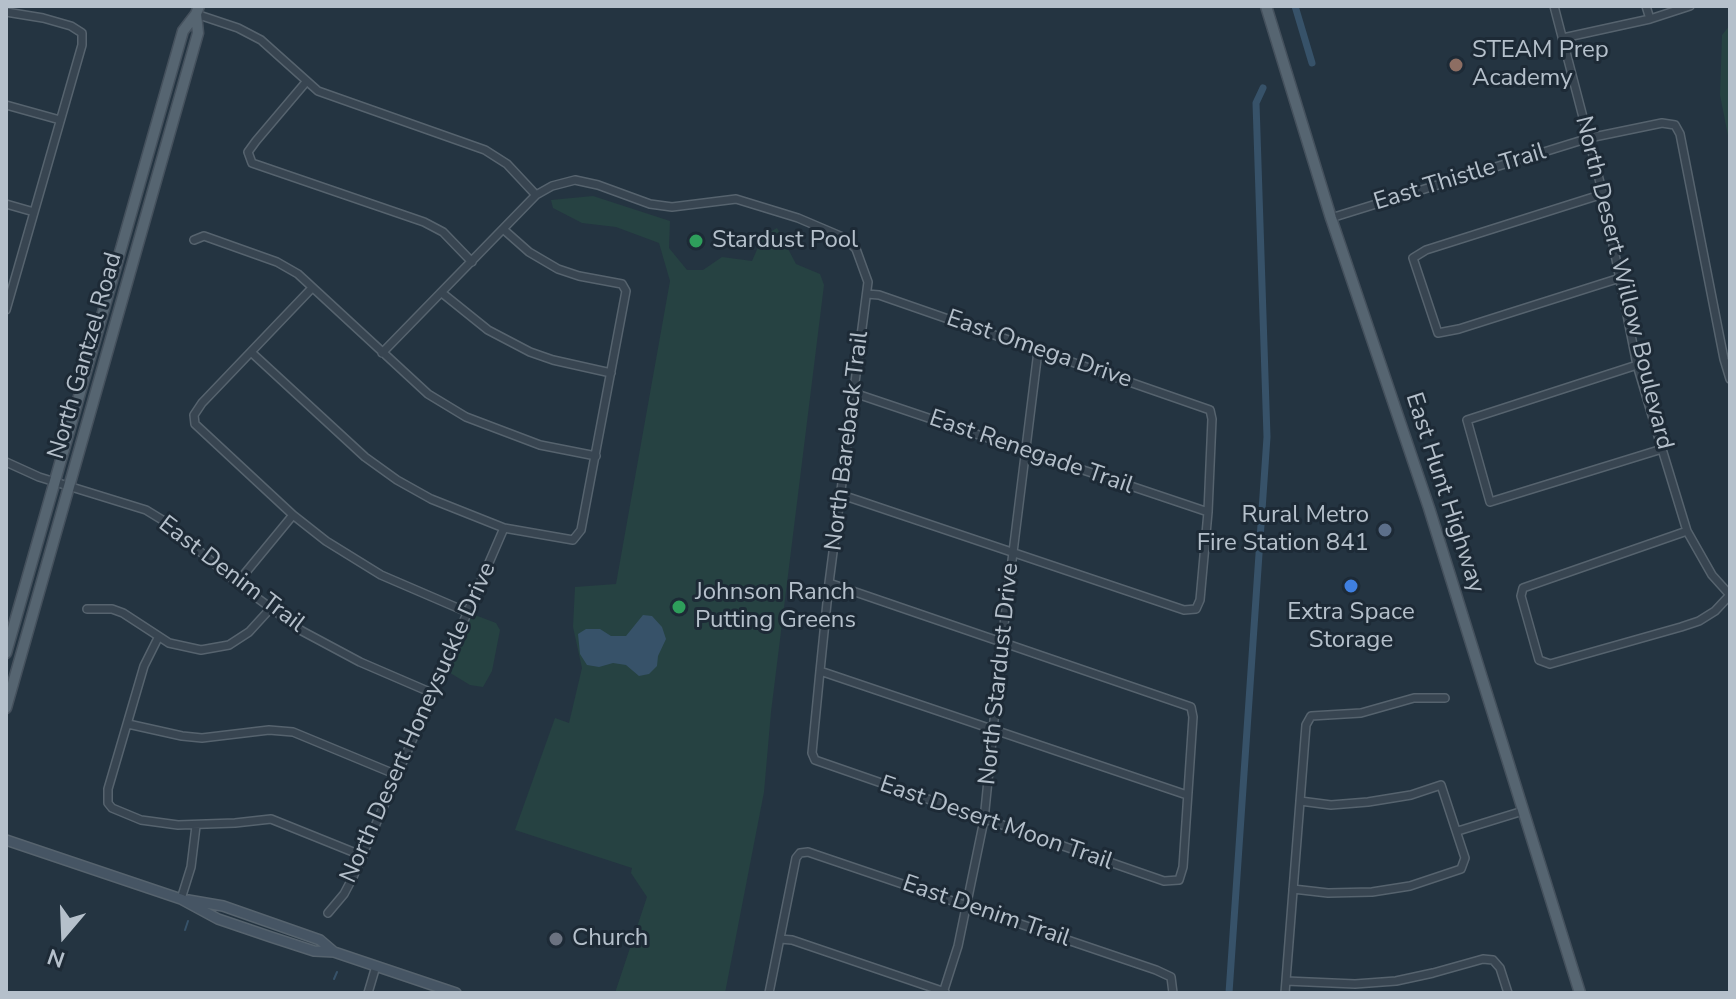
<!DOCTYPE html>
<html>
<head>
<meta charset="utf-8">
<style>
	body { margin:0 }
	#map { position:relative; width:1736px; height:999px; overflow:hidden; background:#243441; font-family:"Nunito Sans",sans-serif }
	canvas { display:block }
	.frame { position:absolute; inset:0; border:8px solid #b5c0cb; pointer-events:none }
	.north { position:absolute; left:24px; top:895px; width:80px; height:80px; -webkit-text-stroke:6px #1d2a36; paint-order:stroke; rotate:199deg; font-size:22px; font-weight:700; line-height:32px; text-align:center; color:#b5c0cb }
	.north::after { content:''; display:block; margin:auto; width:28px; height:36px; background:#b5c0cb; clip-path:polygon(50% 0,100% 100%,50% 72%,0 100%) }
</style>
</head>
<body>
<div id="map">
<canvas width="1736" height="999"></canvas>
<div class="frame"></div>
<div class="north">N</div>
</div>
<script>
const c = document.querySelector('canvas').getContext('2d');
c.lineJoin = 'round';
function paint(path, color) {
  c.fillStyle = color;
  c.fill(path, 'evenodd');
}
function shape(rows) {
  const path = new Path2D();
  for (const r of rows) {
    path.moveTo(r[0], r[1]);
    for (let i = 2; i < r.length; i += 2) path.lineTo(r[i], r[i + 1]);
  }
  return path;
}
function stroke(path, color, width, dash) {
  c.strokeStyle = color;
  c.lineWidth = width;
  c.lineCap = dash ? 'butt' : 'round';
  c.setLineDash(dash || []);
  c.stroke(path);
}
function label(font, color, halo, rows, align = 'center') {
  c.font = font + ' "Nunito Sans",sans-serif';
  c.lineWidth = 6;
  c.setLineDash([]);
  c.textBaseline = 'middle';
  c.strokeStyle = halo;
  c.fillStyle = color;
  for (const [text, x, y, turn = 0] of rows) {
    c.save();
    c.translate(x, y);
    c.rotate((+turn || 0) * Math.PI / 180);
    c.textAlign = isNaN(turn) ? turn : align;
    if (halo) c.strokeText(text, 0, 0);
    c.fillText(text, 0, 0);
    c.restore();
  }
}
paint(shape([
	[1730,25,1730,146,1720,95,1722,35],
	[593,196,670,221,669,248,687,270,703,270,722,257,752,261,763,236,777,228,796,264,820,274,824,285,771,712,764,792,725,993,615,993,647,897,631,873,632,868,515,830,555,718,569,723,582,668,573,627,575,587,616,584,670,281,659,243,616,227,582,223,553,208,551,200],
	[467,612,496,623,500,630,492,671,483,687,470,685,442,668]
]), '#264242');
paint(shape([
	[643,615,652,616,662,627,666,639,658,656,657,666,649,674,639,676,626,665,613,663,599,667,587,665,580,654,578,634,586,629,600,629,611,636,626,636]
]), '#375269');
stroke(shape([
	[185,930,188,921],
	[334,979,337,972]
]), '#375269', 2);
stroke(shape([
	[1295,6,1312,63],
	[1229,993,1267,437,1256,103,1263,88]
]), '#375269', 7);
const street = shape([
	[1554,6,1603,194,1637,365,1662,449,1687,531,1712,575,1730,595],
	[1646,6,1650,19],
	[6,12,43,18,71,26,82,33,82,45,6,310],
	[196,14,238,28,261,40,318,91,485,150,507,164,536,195],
	[1563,38,1650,19,1690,6],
	[306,82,256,141,248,152,252,163,424,222,443,232,472,262],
	[6,105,60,120],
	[1603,194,1426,250,1413,258,1438,333,1459,329,1620,278],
	[6,204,34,212],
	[1331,218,1589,138,1662,123,1675,125,1680,134,1724,359,1730,379],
	[194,240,204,236,277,262,298,274,428,394,466,417,540,445,596,456],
	[312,288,202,403,194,415,195,424,293,515,326,541,381,575,467,612],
	[442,293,488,330,530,352,553,360,611,373],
	[252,353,365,457,397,480,431,499,504,528,573,540,581,530,626,291,622,284,579,276,558,269,529,252,503,229],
	[382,353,536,195,552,186,575,180,598,185,650,204,672,207,736,199,798,218,845,238,856,249,868,282,829,583,820,671,812,753,815,760,1164,881,1179,880,1183,867,1193,717,1191,707,829,583],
	[1637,365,1467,420,1490,502,1662,449],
	[854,393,1208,512],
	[6,462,39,477,146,510,164,521,237,583,302,631,360,662,432,693],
	[842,495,1184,610,1196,609,1200,600,1208,512,1212,419,1210,410,879,295,867,294],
	[1687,531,1523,588,1521,596,1539,660,1550,664,1681,627,1699,621,1715,611,1730,595],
	[237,583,293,515],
	[87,609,112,609,123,613,169,643,201,650,229,645,249,632,270,609],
	[158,638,144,666,108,789,108,803,112,808,141,820,178,825,235,823,271,819,363,856],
	[820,671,1187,795],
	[128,724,182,736,202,738,269,730,293,732,397,775],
	[1458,831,1523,811],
	[1293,889,1328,893,1372,892,1410,886,1461,869,1465,858,1441,785,1411,795,1368,802,1331,805,1300,801],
	[181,899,191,867,196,826],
	[328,913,344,894,353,877,504,528],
	[780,939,792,940,945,992],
	[1286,981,1355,984,1396,981,1433,973,1483,959,1493,960,1500,968,1508,993],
	[368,993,376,966],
	[769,993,796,858,800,853,808,852,1156,970,1171,977,1173,993],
	[943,993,958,946,984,820,1002,641,1038,351],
	[1285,993,1306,725,1311,716,1361,713,1414,698,1445,698]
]);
const secondary = shape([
	[6,840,181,899,218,919,271,937,314,951,334,952,456,993],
	[188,900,223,906,320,940,334,952]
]);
const primary = shape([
	[1266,6,1331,218,1429,508,1580,993],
	[6,653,183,31,196,14,199,6],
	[6,708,198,33,196,14]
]);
stroke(street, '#56636e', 10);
stroke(secondary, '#56636e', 12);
stroke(primary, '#45515d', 13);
stroke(street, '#384551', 7);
stroke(secondary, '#465564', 9);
stroke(primary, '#566571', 10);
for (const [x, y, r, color] of [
	[1456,65,8,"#8d6e63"],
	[696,241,8,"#2e9e5b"],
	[1385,530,8,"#5c6f8a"],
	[1351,586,8,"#3f7fe0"],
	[679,607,8,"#2e9e5b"],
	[556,939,8,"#6b7280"]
]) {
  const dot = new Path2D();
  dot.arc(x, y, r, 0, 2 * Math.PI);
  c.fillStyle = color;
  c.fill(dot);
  stroke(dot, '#1d2a36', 3);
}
label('24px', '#b5c0cb', '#1d2a36', [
	["STEAM Prep",1472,51],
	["Academy",1472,79],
	["Stardust Pool",712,241],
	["Rural Metro",1369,516,"right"],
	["Fire Station 841",1369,544,"right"],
	["Johnson Ranch",695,593],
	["Putting Greens",695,621],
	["Extra Space",1351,613,"center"],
	["Storage",1351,641,"center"],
	["Church",572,939]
], 'left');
label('24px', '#b5c0cb', '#1d2a36', [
	["East Thistle Trail",1460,178,-17],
	["North Desert Willow Boulevard",1623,283,76],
	["East Omega Drive",1039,350,19],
	["North Gantzel Road",86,356,-74],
	["North Bareback Trail",848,441,-83],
	["East Renegade Trail",1031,453,19],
	["East Hunt Highway",1444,493,72],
	["East Denim Trail",231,575,37],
	["North Stardust Drive",1000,674,-84],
	["North Desert Honeysuckle Drive",419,723,-66],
	["East Desert Moon Trail",996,824,19],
	["East Denim Trail",986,912,19]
]);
</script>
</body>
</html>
